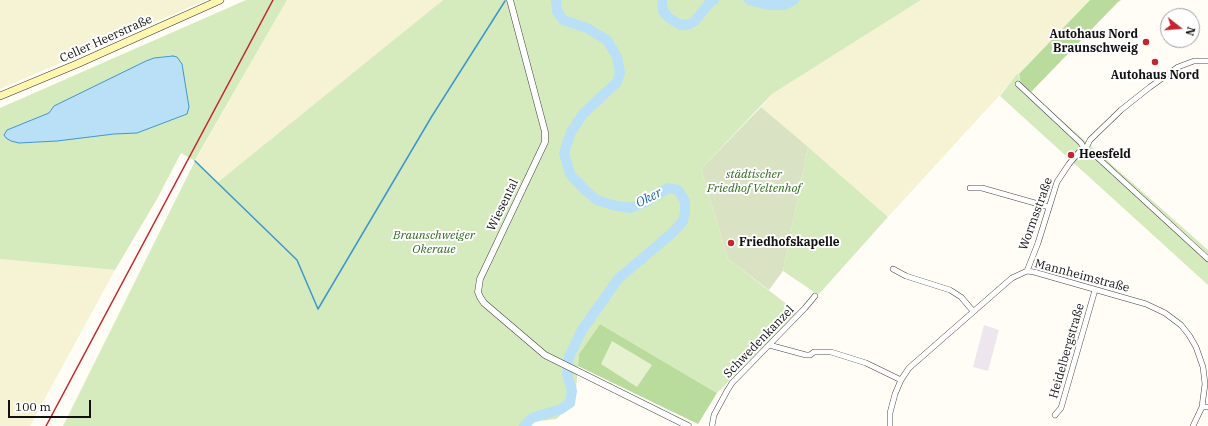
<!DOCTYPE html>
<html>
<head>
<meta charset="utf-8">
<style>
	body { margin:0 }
	#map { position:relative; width:1208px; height:426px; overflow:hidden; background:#fffdf5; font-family:"IBM Plex Serif",serif }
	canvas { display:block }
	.north { position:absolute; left:1160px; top:8px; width:40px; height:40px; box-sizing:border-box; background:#fff; border:1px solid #a0a0a0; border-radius:50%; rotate:107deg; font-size:11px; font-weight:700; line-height:16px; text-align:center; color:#111 }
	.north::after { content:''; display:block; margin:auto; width:14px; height:18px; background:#c4262e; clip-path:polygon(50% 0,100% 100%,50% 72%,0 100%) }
	.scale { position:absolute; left:8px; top:400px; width:83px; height:18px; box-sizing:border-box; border:2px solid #111; border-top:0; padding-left:5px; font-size:12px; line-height:14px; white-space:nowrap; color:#111; -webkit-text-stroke:3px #fff; paint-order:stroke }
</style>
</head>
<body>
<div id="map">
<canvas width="1208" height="426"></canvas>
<div class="north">N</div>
<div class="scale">100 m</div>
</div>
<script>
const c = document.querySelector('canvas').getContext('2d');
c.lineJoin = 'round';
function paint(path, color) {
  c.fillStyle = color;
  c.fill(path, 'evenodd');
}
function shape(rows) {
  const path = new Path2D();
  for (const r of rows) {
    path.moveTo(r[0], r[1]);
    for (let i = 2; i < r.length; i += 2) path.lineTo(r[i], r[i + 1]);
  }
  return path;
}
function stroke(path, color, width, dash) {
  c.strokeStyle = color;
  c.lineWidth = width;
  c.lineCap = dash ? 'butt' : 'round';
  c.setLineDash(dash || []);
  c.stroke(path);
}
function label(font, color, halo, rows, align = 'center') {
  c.font = font + ' "IBM Plex Serif",serif';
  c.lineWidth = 4;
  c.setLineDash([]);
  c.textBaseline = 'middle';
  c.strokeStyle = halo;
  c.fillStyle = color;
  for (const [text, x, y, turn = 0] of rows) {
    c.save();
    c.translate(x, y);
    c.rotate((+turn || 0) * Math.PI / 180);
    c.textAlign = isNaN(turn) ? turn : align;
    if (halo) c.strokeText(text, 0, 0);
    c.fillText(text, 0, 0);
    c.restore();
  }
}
paint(shape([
	[984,325,999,330,988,371,973,367]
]), '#eee6ef');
paint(shape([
	[0,0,206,0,0,89],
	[287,0,443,0,218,182,195,161],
	[921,0,1090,0,1019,74,888,217,761,107,772,94],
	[0,259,115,270,30,426,0,426]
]), '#f6f3d4');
paint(shape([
	[246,0,287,0,195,160,218,182,443,0,921,0,772,94,701,169,728,259,797,312,717,393,600,324,579,354,576,389,573,405,556,419,532,422,529,426,63,426,195,161,181,153,157,199,115,270,0,259,0,108],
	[173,56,187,114,137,133,114,134,57,141,19,143,7,130,50,113,146,61,154,58],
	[1018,73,1021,84,1208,250,1208,285,1000,96],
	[808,147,888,217,819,294,814,292,783,271]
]), '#d5ebbd');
paint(shape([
	[1090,0,1121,0,1118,2,1031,92,1021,84,1019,74],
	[600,324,717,393,698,424,578,366,579,354]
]), '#b9dc9c');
paint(shape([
	[761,107,808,147,783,271,769,290,728,259,701,169]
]), '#d9e3c4');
paint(shape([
	[612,341,652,365,637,387,601,364]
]), '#e6f2cf');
const water = shape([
	[173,56,177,57,182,64,189,107,187,114,137,133,114,134,57,141,19,143,11,141,6,138,4,135,7,130,49,113,54,106,146,61,154,58,173,56]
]);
paint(water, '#b9e0f7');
stroke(water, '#3f96cf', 1);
stroke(shape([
	[195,161,297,260,318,309,432,116,505,1]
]), '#3f96cf', 1.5);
stroke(shape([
	[662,0,663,11,669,18,681,25,690,24,695,21,711,1,714,0],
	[749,0,768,5,784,5,794,0],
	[524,426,532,418,561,409,570,403,572,391,567,374,569,357,582,330,618,279,672,233,683,221,685,212,685,201,678,190,668,188,646,202,630,208,612,205,597,200,585,190,570,174,564,153,571,132,583,114,617,82,620,73,617,57,607,40,587,28,563,20,557,11,556,0]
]), '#b9e0f7', 10);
const minor = shape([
	[1018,84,1081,143,1085,150,1097,157,1208,259],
	[1085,150,1090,140,1121,110,1150,87,1178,67,1194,61,1208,61],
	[970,188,982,188,1049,207],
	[893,269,906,276,950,290,961,297,973,311],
	[1027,271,1038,243,1057,182,1069,164,1079,152,1085,150],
	[769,345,806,355,810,355,814,352,831,352,866,363,901,380],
	[1202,407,1208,407],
	[1055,415,1061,408,1095,290],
	[712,426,714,415,727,391,732,383,805,308,815,296],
	[890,426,890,413,895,394,901,380,909,368,1005,284,1012,278,1027,271,1034,272,1146,304,1165,313,1181,325,1189,335,1196,347,1203,367,1205,384,1203,399,1202,407,1193,426]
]);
const tertiary = shape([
	[510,0,545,132,545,142,480,279,478,292,480,297,484,303,545,355,688,426]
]);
const secondary = shape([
	[0,96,77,64,220,0]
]);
stroke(minor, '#444', 6);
stroke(tertiary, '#444', 7);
stroke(secondary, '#333', 8);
stroke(minor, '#fff', 5);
stroke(tertiary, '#fff', 6);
stroke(secondary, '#fff6b0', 7);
stroke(shape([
	[46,426,273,0]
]), '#c4262e', 1.5);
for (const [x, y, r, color] of [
	[1146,42,4,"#c4262e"],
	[1155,62,4,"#c4262e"],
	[1071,155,4,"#c4262e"],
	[731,243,4,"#c4262e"]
]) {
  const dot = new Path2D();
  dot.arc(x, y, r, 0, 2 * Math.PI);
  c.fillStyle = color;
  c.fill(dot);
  stroke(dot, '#fff', 1.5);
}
label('bold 12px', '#111', '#fff', [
	["Autohaus Nord",1138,35,"right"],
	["Braunschweig",1138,49,"right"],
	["Autohaus Nord",1155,76,"center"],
	["Heesfeld",1079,155],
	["Friedhofskapelle",739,243]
], 'left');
label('12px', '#111', '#fff', [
	["Celler Heerstraße",106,39,-24],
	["Wiesental",503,205,-64],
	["Wormsstraße",1036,214,-70],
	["Mannheimstraße",1082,276,15],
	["Schwedenkanzel",759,342,-46],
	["Heidelbergstraße",1067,351,-74]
]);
label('italic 12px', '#2f6b1f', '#fff', [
	["städtischer",754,175],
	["Friedhof Veltenhof",754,189],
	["Braunschweiger",434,236],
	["Okeraue",434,250]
]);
label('italic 13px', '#1768a6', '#fff', [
	["Oker",649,198,-27]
]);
</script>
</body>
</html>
